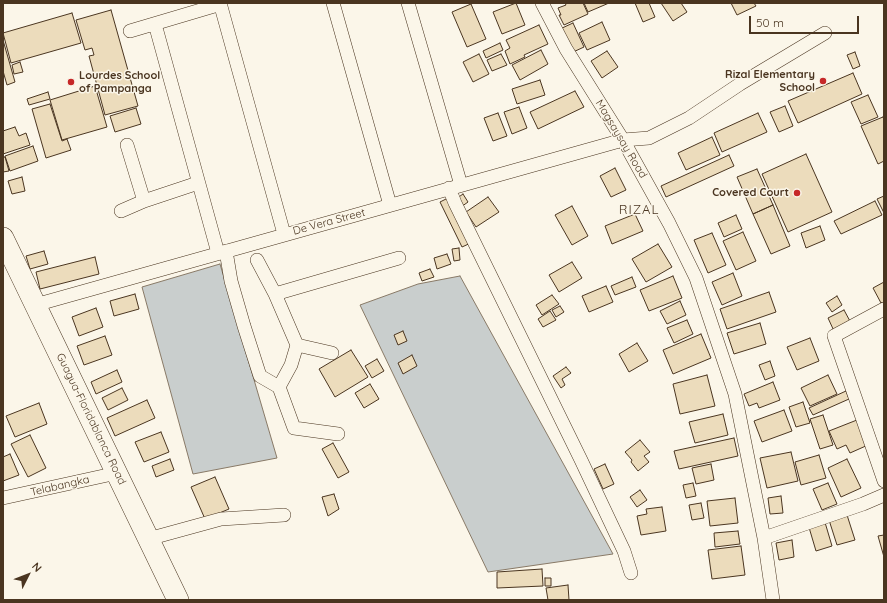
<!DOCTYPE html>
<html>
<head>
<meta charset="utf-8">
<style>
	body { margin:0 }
	#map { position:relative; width:887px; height:603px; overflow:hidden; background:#fbf6e9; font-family:Quicksand,sans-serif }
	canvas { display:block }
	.frame { position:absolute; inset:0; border:4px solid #4a3520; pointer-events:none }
	.north { position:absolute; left:8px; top:555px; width:40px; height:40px; -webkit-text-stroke:3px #fbf6e9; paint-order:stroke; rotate:48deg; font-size:11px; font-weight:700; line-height:16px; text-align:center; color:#4a3520 }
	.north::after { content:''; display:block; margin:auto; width:14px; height:18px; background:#4a3520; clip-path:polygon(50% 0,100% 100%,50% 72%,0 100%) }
	.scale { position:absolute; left:749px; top:16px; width:110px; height:18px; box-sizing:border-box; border:2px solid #4a3520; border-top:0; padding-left:5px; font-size:12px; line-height:14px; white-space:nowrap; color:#4a3520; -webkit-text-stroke:3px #fbf6e9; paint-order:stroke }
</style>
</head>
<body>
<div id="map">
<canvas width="887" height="603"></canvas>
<div class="frame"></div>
<div class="north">N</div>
<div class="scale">50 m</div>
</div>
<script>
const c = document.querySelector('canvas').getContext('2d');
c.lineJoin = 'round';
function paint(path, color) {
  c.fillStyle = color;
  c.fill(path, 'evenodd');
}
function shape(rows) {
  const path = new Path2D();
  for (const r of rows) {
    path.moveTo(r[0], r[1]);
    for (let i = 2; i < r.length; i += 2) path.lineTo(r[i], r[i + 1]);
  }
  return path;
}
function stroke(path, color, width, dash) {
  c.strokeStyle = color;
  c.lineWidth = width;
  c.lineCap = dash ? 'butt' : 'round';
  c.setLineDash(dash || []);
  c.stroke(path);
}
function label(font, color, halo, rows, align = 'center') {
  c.font = font + ' Quicksand,sans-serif';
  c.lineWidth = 3;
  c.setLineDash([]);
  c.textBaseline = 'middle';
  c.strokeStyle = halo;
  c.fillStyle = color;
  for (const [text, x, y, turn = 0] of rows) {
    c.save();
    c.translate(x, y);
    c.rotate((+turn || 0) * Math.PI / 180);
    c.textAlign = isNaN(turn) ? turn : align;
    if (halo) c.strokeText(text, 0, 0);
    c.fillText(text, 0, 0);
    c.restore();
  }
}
const water = shape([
	[220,264,277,458,193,474,142,287,220,264],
	[460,276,613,554,488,572,360,305,418,284,460,276]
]);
paint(water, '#c9cecd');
stroke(water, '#887966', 1);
const building = shape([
	[516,3,525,25,502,34,493,12,516,3],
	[565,3,583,3,588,14,564,25,559,15,561,15,558,8,566,5,565,3],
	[584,3,609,3,588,12,584,3],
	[635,3,649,3,655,17,643,22,635,3],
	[661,3,681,3,687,12,673,21,661,3],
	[731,3,754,3,756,6,737,15,731,3],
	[471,4,486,39,467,47,452,12,471,4],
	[111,10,138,106,105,115,89,56,94,55,92,48,85,50,76,20,111,10],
	[72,13,81,43,11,63,3,33,72,13],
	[602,22,610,40,587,50,579,33,602,22],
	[573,23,584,47,571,53,560,29,573,23],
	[539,25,548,44,524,55,525,57,510,64,505,51,510,48,506,40,539,25],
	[3,40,15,82,7,85,3,71,3,40],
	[500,43,503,50,486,58,483,51,500,43],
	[541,50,548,64,520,80,512,65,541,50],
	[607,51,618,67,602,78,591,61,607,51],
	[855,52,860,66,853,69,847,55,855,52],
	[479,54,489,74,473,82,463,62,479,54],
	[501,54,507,65,492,71,487,60,501,54],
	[20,62,23,72,14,74,12,65,20,62],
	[853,73,862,94,798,123,788,101,853,73],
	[540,80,545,95,517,104,512,89,540,80],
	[95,86,107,127,62,140,50,100,95,86],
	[575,91,584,107,538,129,530,112,575,91],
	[48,92,50,99,29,105,27,99,48,92],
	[868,95,878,117,861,124,851,102,868,95],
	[50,104,62,141,67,139,71,150,46,158,32,109,50,104],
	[785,106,793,126,779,132,770,112,785,106],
	[519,107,527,128,512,134,504,112,519,107],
	[136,108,141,124,115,132,110,116,136,108],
	[498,113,507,136,493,141,484,118,498,113],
	[758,113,767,132,722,152,714,133,758,113],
	[883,117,884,120,884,161,878,164,861,126,883,117],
	[15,127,19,136,26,133,30,145,3,154,3,131,15,127],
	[712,137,720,155,686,170,678,153,712,137],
	[33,146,38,161,10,171,5,156,33,146],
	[806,154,832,212,788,232,762,174,806,154],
	[729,155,734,166,666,197,661,186,729,155],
	[3,157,5,157,9,171,3,172,3,157],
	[615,168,626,190,611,197,600,176,615,168],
	[757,169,773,205,753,214,737,177,757,169],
	[22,177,25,191,12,194,8,181,22,177],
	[463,194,468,202,461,207,456,199,463,194],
	[884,196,884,213,877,199,884,196],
	[450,197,473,242,462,247,440,202,450,197],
	[488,197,499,212,476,227,466,212,488,197],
	[875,201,882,215,841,234,834,221,875,201],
	[773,205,790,246,771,254,753,214,773,205],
	[572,206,588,236,572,245,555,215,572,206],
	[635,214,643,231,612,244,605,226,635,214],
	[736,215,742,229,724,237,718,223,736,215],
	[820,226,825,240,806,248,801,233,820,226],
	[743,232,756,261,736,270,723,241,743,232],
	[712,233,726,265,708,273,694,240,712,233],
	[658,244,672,267,646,282,632,259,658,244],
	[459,248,460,260,454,261,452,249,459,248],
	[44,251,48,264,30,269,26,256,44,251],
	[447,254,451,264,437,269,434,258,447,254],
	[95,257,99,274,40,289,36,272,95,257],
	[572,262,582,278,559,292,549,275,572,262],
	[430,269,434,277,422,281,419,273,430,269],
	[733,273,742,296,722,305,712,282,733,273],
	[673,276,682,298,649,311,640,290,673,276],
	[632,277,636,287,615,295,611,286,632,277],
	[884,282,884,302,881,303,873,288,884,282],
	[606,286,613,302,589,312,582,296,606,286],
	[769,292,776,312,727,329,720,309,769,292],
	[135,294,139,309,114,316,110,301,135,294],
	[552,295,559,304,542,315,536,305,552,295],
	[837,296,842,305,832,312,826,303,837,296],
	[680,301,686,315,667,324,660,311,680,301],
	[560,306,564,312,556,317,552,310,560,306],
	[96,308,103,327,79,336,72,317,96,308],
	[844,310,851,323,834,331,828,318,844,310],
	[550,311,556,320,543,327,538,319,550,311],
	[687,320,693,334,674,343,667,328,687,320],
	[760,323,766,344,734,354,727,333,760,323],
	[403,331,407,341,398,345,394,335,403,331],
	[701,334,711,358,673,374,663,350,701,334],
	[105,336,112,355,84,365,77,346,105,336],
	[810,338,819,361,797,370,787,347,810,338],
	[637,343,648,361,629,372,619,354,637,343],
	[351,350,368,377,335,397,319,369,351,350],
	[412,355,417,366,403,374,398,363,412,355],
	[377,359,384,371,372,378,365,366,377,359],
	[770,361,775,376,765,380,759,365,770,361],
	[566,367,571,373,562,379,565,385,561,388,553,376,566,367],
	[117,370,122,382,96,394,91,382,117,370],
	[707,375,715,406,680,414,673,384,707,375],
	[828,375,837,394,810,406,801,388,828,375],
	[773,382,780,400,759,408,757,403,749,406,744,394,773,382],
	[370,384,379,399,364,408,355,393,370,384],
	[122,388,128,400,108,410,102,398,122,388],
	[846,391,849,399,813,415,809,408,846,391],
	[147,400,155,418,115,436,107,418,147,400],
	[803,402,810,423,796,427,789,407,803,402],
	[39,403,47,424,15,437,6,416,39,403],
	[784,410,792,431,762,442,754,421,784,410],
	[723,414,728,435,695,443,689,422,723,414],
	[823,415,833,445,820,449,810,419,823,415],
	[857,420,868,445,850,453,846,445,837,449,829,431,857,420],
	[161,432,169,452,144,462,135,442,161,432],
	[30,435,46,468,28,477,11,444,30,435],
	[734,438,738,456,679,469,674,451,734,438],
	[640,440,650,452,644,456,649,462,638,471,631,462,632,460,625,452,640,440],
	[333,443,349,472,338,478,322,449,333,443],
	[791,452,798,481,767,488,760,458,791,452],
	[10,454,19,475,3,481,3,457,10,454],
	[819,455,826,478,801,485,795,462,819,455],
	[170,459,174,470,156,477,152,466,170,459],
	[847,459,861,488,841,497,828,468,847,459],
	[605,464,614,484,603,489,594,469,605,464],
	[711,464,714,480,696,484,692,468,711,464],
	[215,477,229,509,205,519,191,487,215,477],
	[693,483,696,496,686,498,683,485,693,483],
	[828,483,837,504,822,510,813,489,828,483],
	[640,490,647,500,637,507,630,497,640,490],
	[334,494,339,509,328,516,322,497,334,494],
	[781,496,783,513,770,514,768,498,781,496],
	[735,498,738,523,710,526,707,501,735,498],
	[701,503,704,518,692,520,689,505,701,503],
	[662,507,666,531,641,535,637,516,647,514,646,509,662,507],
	[847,515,855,540,837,545,829,520,847,515],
	[824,519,832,546,816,551,808,524,824,519],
	[738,531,740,544,715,547,714,533,738,531],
	[884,535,884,557,878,536,884,535],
	[792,540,794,557,779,560,776,543,792,540],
	[741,546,745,575,712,579,708,550,741,546],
	[542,569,543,586,497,588,497,572,542,569],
	[545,578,551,578,551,586,545,586,545,578],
	[568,585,569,600,548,600,546,588,568,585]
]);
paint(building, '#ecdcbc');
stroke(building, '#4a3520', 1);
const minor = shape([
	[220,3,284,234],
	[333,3,390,205],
	[408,3,461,185],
	[542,3,566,49,623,140,669,223,696,278,735,394,764,538,773,600],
	[155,24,218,253],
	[130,31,221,4],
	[127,145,144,201],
	[449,188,455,203,581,460,624,551,631,573],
	[121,211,144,201,198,183],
	[226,251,231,281,244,326,260,376,279,387],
	[257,260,275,294,297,345,332,353],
	[275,294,399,258],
	[35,305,623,140,649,138,689,118,740,84,825,33],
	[884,309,834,336,884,481],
	[297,345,291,365,279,387,294,428,338,434],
	[3,498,117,473],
	[764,538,863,504,884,495],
	[148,539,221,519,284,515]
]);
const primary = shape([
	[3,238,178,600]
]);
stroke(minor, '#4a3520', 14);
stroke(primary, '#4a3520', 22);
stroke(minor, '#fbf6e9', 13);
stroke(primary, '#fbf6e9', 21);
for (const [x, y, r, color] of [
	[823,81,4,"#c62828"],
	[71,82,4,"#c62828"],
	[797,193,4,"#c62828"]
]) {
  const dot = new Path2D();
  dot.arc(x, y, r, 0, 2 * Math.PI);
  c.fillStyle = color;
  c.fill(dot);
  stroke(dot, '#fbf6e9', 1.5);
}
label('bold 11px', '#4a3520', '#fbf6e9', [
	["Rizal Elementary",815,75],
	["School",815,88],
	["Lourdes School",79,76,"left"],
	["of Pampanga",79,89,"left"],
	["Covered Court",789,193]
], 'right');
label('11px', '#4a3520', '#fbf6e9', [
	["Magsaysay Road",621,139,59],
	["De Vera Street",329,222,-15],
	["Guagua-Floridablanca Road",91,419,64],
	["Telabangka",60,486,-13]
]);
c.letterSpacing = '1px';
label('13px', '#4a3520', '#fbf6e9', [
	["RIZAL",639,210]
]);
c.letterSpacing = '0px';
</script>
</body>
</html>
